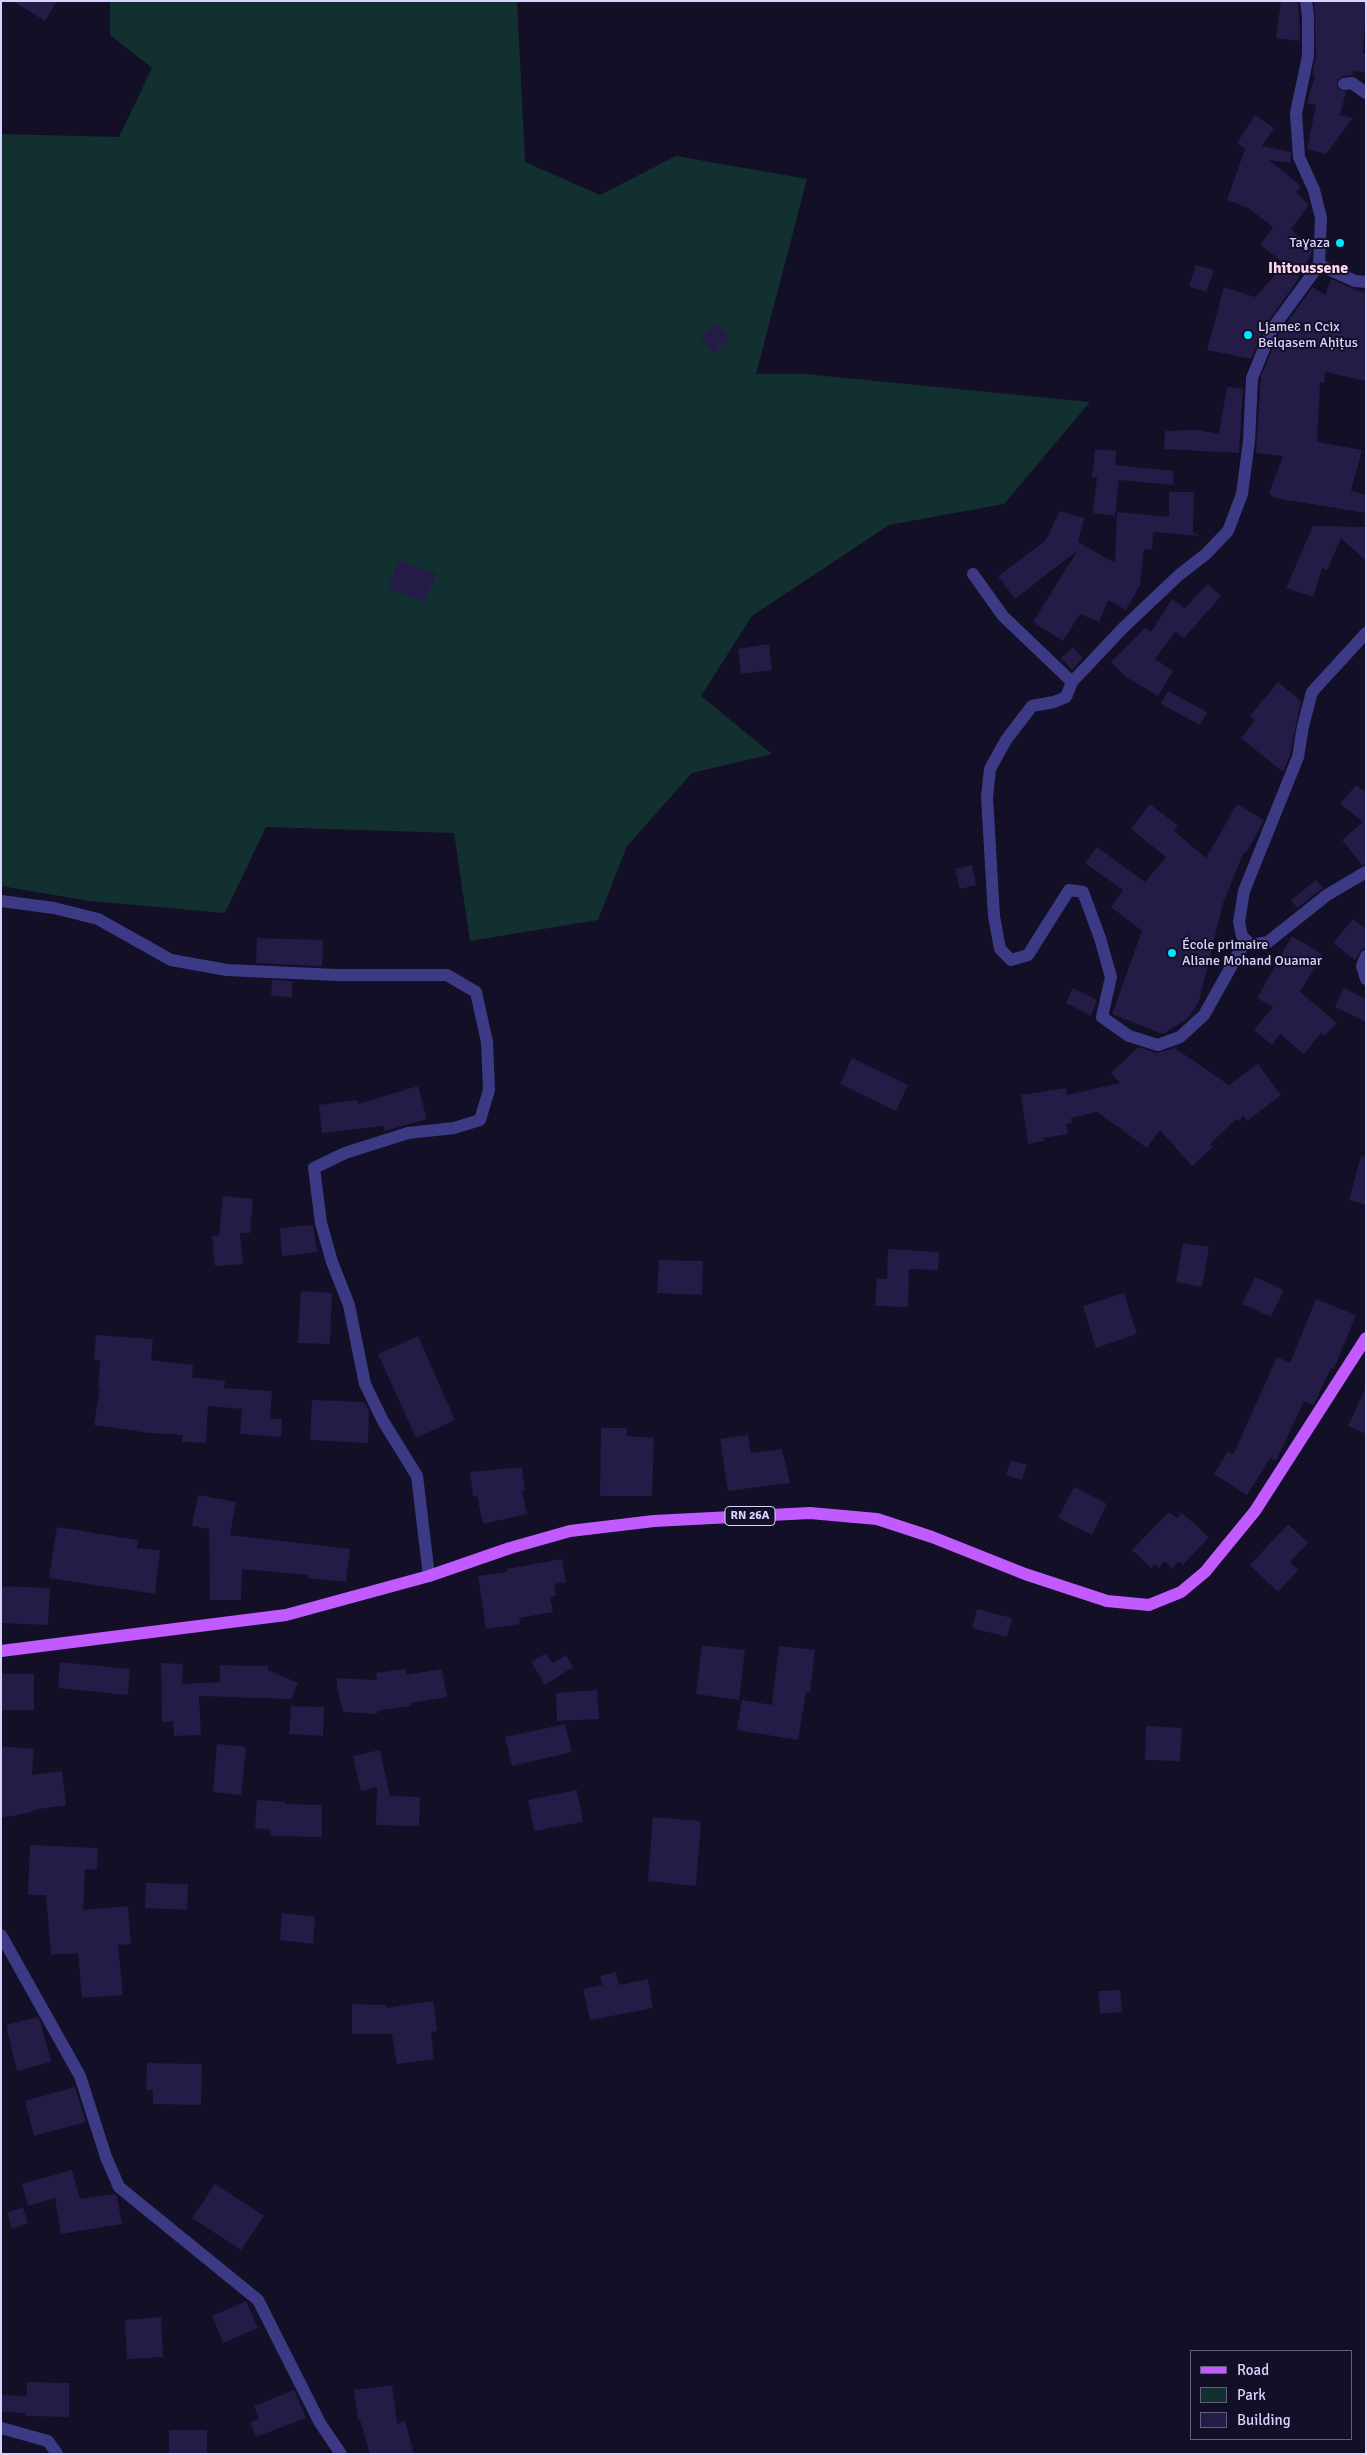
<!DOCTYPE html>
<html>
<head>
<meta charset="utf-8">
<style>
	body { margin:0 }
	#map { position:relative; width:1367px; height:2455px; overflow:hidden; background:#130f26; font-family:Signika,sans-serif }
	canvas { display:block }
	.frame { position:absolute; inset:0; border:2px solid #d9d4ff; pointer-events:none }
	.legend { position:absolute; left:1190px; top:2350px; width:162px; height:90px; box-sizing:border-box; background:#130f26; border:1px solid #625e7d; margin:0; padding:6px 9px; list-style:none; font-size:15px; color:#d9d4ff }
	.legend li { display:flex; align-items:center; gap:10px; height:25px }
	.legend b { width:25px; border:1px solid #625e7d }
</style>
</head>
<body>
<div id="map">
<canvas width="1367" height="2455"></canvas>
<div class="frame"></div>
<ul class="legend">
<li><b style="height:6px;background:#c25bff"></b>Road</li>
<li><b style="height:14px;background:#12302f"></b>Park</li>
<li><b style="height:14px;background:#241b47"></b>Building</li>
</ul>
</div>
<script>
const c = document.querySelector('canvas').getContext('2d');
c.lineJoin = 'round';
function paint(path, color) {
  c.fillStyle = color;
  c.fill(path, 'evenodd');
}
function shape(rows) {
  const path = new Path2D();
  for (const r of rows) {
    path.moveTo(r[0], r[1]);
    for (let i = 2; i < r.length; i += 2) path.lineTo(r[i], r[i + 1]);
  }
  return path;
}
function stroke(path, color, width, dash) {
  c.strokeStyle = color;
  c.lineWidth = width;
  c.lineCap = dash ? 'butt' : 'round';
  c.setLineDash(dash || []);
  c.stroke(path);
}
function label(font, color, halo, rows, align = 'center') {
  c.font = font + ' Signika,sans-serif';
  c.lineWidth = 4;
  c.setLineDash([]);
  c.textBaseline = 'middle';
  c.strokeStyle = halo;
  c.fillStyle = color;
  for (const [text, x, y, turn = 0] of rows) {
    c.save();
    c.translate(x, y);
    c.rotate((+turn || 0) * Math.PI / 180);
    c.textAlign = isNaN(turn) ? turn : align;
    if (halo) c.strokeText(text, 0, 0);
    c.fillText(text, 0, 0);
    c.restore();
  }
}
paint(shape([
	[110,1,517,1,525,162,600,195,676,156,807,179,756,374,805,374,1090,402,1004,504,889,525,752,616,701,696,772,754,692,773,627,846,598,920,470,941,454,833,266,827,225,913,90,901,1,886,1,134,119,137,152,68,110,35]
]), '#12302f');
paint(shape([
	[13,1,57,1,45,21],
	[1281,1,1298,1,1300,41,1276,38],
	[1314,1,1366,1,1363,54,1366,54,1366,73,1353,71,1352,75,1343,76,1337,80,1338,89,1346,92,1340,115,1353,118,1326,154,1307,149,1316,105,1307,103,1315,76,1312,75,1316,56],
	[1255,115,1274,128,1262,146,1291,152,1290,163,1269,160,1301,186,1296,192,1309,205,1291,229,1312,250,1311,255,1298,277,1299,278,1265,326,1251,359,1207,350,1224,287,1255,297,1285,264,1260,245,1273,227,1248,208,1227,200,1245,149,1237,143],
	[1196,265,1214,270,1206,292,1189,286],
	[1331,279,1366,294,1366,381,1325,372,1324,383,1320,382,1317,442,1362,450,1351,491,1366,495,1366,513,1275,498,1269,493,1283,456,1256,453,1261,376,1279,333,1313,287,1325,295],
	[717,323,730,339,713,353,700,337],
	[1227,387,1243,388,1239,453,1164,449,1165,431,1198,430,1219,434],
	[1095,449,1116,451,1115,465,1174,471,1173,485,1119,480,1115,516,1093,513,1097,477,1092,477],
	[1169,492,1194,492,1193,532,1200,536,1153,532,1152,550,1144,549,1140,585,1126,610,1108,600,1099,622,1080,614,1063,641,1033,622,1078,550,1015,599,998,576,1045,541,1060,511,1084,518,1078,542,1115,563,1117,512,1169,517],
	[1313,526,1366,527,1366,561,1341,538,1327,570,1322,568,1313,597,1286,588],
	[399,560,436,574,425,602,388,588],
	[1207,584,1221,596,1184,638,1175,632,1155,659,1173,671,1158,696,1126,677,1111,662,1145,628,1151,632,1172,599,1185,608],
	[769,644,772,670,741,674,738,649],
	[1073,647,1083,658,1072,670,1061,658],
	[1278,682,1301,701,1290,755,1283,772,1241,738,1255,720,1250,716],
	[1168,691,1207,712,1200,725,1161,704],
	[1356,785,1366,793,1366,864,1362,865,1342,840,1363,822,1340,804],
	[1150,804,1178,826,1174,831,1206,858,1237,804,1264,820,1246,853,1244,852,1223,903,1199,1001,1187,1019,1163,1034,1112,1014,1142,931,1111,907,1123,890,1085,863,1097,847,1145,882,1166,857,1131,829],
	[972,865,976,885,960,889,955,869],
	[1316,880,1323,888,1297,908,1291,900],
	[1353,919,1366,929,1366,947,1361,950,1355,960,1333,943],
	[1292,936,1322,954,1300,992,1337,1023,1325,1036,1321,1033,1304,1054,1280,1034,1272,1045,1254,1030,1273,1007,1257,998],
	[257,938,323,940,322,966,256,963],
	[272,980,292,981,292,997,271,996],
	[1073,988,1097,1000,1091,1016,1066,1003],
	[1344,988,1366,999,1366,1022,1335,1007],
	[1138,1047,1156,1053,1175,1048,1229,1085,1258,1064,1281,1095,1247,1121,1243,1115,1239,1121,1236,1119,1210,1144,1213,1147,1192,1166,1160,1130,1147,1148,1097,1112,1071,1118,1072,1123,1066,1124,1068,1134,1043,1138,1044,1141,1028,1144,1021,1095,1066,1088,1067,1095,1120,1083,1111,1073],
	[852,1058,908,1085,896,1111,840,1084],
	[418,1086,427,1119,385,1131,383,1126,322,1133,319,1105,357,1100,358,1104],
	[1361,1156,1366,1157,1366,1205,1349,1200],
	[223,1196,253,1199,250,1233,240,1233,243,1264,215,1266,212,1236,219,1235],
	[313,1225,317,1252,282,1256,280,1228],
	[1183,1243,1209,1247,1202,1287,1176,1282],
	[888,1249,939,1252,938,1270,909,1269,908,1307,875,1306,877,1278,887,1279],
	[659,1260,703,1261,702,1295,657,1293],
	[1255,1277,1284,1290,1271,1317,1242,1304],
	[301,1291,332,1293,330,1344,298,1343],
	[1124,1293,1137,1334,1096,1348,1083,1306],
	[1316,1299,1356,1315,1334,1369,1331,1368,1314,1404,1313,1405,1304,1401,1276,1461,1270,1458,1247,1495,1214,1474,1228,1451,1233,1455,1277,1357,1290,1363],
	[96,1335,153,1339,151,1360,193,1365,192,1377,225,1381,224,1388,272,1391,270,1419,282,1419,281,1437,240,1434,242,1409,208,1406,206,1443,182,1442,183,1435,149,1433,94,1425,100,1387,98,1387,100,1361,94,1360],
	[418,1336,455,1420,416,1438,378,1354],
	[1366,1387,1366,1434,1348,1426],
	[312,1400,364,1402,369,1411,368,1443,310,1440],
	[601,1428,627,1428,627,1436,654,1438,652,1496,600,1496],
	[748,1435,751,1453,782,1449,790,1483,728,1491,720,1439],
	[1011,1460,1027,1465,1022,1480,1006,1475],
	[522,1467,525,1491,522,1491,527,1514,483,1524,477,1496,473,1496,470,1472],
	[1074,1487,1107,1504,1092,1535,1058,1518],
	[198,1495,236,1502,230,1535,350,1549,346,1582,308,1578,308,1575,242,1569,241,1600,210,1600,209,1529,192,1526],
	[1169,1512,1177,1518,1182,1513,1209,1537,1183,1565,1179,1561,1172,1569,1165,1561,1159,1568,1155,1564,1151,1568,1132,1550],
	[1288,1524,1308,1543,1290,1562,1298,1570,1278,1592,1250,1565],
	[57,1527,138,1540,137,1548,160,1550,155,1594,49,1578],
	[562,1559,566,1582,554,1584,556,1596,550,1597,553,1612,519,1618,520,1624,486,1629,478,1576,507,1572,507,1569],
	[2,1586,50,1588,48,1625,1,1623],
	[977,1609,1012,1618,1007,1637,972,1628],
	[702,1645,745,1650,739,1700,696,1694],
	[779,1646,815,1650,810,1693,806,1692,798,1740,737,1730,742,1700,772,1705],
	[546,1653,552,1663,566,1655,573,1667,545,1685,531,1662],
	[60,1662,130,1669,128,1695,58,1688],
	[161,1663,183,1664,182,1684,220,1682,220,1665,268,1666,268,1670,298,1683,291,1699,199,1696,201,1735,174,1736,173,1721,162,1722],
	[406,1669,406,1675,442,1669,447,1697,411,1703,411,1706,377,1711,377,1714,343,1712,337,1687,337,1678,377,1680,376,1673],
	[1,1674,34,1674,34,1710,1,1710],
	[597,1690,599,1719,557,1721,556,1693],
	[291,1706,324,1707,323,1736,289,1734],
	[565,1724,572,1752,512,1766,505,1737],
	[1146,1726,1182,1728,1180,1761,1145,1760],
	[217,1744,246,1747,241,1795,213,1792],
	[1,1746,34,1749,32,1775,62,1771,66,1805,33,1810,33,1812,1,1818],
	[380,1750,390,1796,420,1797,419,1826,376,1825,377,1787,361,1791,353,1756],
	[577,1790,583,1822,534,1831,528,1800],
	[257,1800,286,1802,286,1804,322,1805,322,1837,270,1836,271,1830,255,1828],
	[653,1817,701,1821,696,1886,648,1881],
	[30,1845,98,1848,97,1870,85,1869,83,1910,128,1906,131,1944,118,1945,123,1995,82,1998,78,1953,51,1955,46,1895,28,1895],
	[146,1883,188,1884,187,1910,145,1908],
	[282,1913,315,1917,313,1944,280,1940],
	[616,1972,619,1985,648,1979,653,2008,590,2020,583,1989,602,1985,600,1976],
	[1120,1990,1122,2012,1100,2014,1098,1991],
	[433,2001,437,2031,431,2032,434,2059,397,2064,392,2034,352,2034,352,2004,386,2005,386,2008],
	[38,2017,41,2024,51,2062,17,2071,6,2025],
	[147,2063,202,2064,201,2105,153,2104,153,2090,146,2090],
	[75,2087,86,2122,34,2136,25,2101],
	[72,2170,80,2199,115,2194,117,2196,122,2224,61,2234,55,2198,28,2206,22,2184],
	[215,2184,264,2216,241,2250,192,2218],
	[23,2207,28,2223,12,2229,7,2213],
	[246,2301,258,2328,223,2343,212,2316],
	[161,2317,163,2357,127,2359,125,2320],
	[27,2382,69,2383,69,2417,26,2416,26,2413,1,2412,1,2395,27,2396],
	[392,2385,397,2424,405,2421,414,2454,370,2454,360,2420,358,2420,354,2390],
	[294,2390,306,2418,256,2437,250,2422,259,2419,254,2406],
	[169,2430,207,2430,207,2454,169,2454]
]), '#241b47');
stroke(shape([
	[1306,1,1308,16,1308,56,1296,113,1299,157,1314,190,1321,218,1319,265,1355,281,1366,282],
	[1344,84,1352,83,1366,93],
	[973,574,1003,616,1072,682],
	[1366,633,1312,692,1303,726,1298,757,1244,891,1239,922,1242,936,1251,945,1268,942,1327,895,1366,872],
	[1,901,54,908,98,919,171,960,227,970,336,975,447,975,476,992,487,1042,489,1090,480,1120,454,1128,408,1133,345,1153,314,1168,321,1223,332,1262,349,1305,365,1384,383,1421,417,1476,429,1576],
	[1246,940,1204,1015,1180,1037,1158,1045,1129,1036,1102,1017,1111,977,1100,938,1083,892,1069,890,1028,955,1011,960,1000,949,994,916,987,797,990,769,1006,740,1032,706,1054,702,1066,697,1072,682,1123,628,1179,575,1206,554,1228,531,1242,494,1249,441,1252,378,1272,329,1319,265],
	[1366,956,1362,966,1366,979],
	[1,1935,80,2076,106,2157,119,2187,258,2300,320,2423,341,2454],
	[1,2428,48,2441,57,2454]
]), '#3d3a85', 12);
stroke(shape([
	[1,1651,286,1615,429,1576,510,1548,570,1531,654,1521,810,1513,877,1519,932,1537,1025,1574,1107,1601,1149,1605,1181,1592,1205,1572,1255,1511,1366,1338]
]), '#c25bff', 12);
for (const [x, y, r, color] of [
	[1340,243,5,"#00e5ff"],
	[1248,335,5,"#00e5ff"],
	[1172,953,5,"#00e5ff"]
]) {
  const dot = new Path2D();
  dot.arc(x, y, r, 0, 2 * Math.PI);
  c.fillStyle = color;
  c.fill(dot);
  stroke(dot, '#130f26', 2);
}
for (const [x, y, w] of [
	[750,1516,50]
]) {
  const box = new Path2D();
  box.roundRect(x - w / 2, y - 9.5, w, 19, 4);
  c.fillStyle = '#130f26';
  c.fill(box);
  stroke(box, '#d9d4ff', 1);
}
label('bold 12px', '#d9d4ff', null, [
	["RN 26A",750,1516]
]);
label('14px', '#d9d4ff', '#130f26', [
	["Taɣaza",1330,243,"right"],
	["Ljameɛ n Ccix",1258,327],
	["Belqasem Aḥiṭus",1258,343],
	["École primaire",1182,945],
	["Aliane Mohand Ouamar",1182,961]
], 'left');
label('bold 16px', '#ffd6f0', '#130f26', [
	["Ihitoussene",1308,269]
]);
</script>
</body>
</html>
